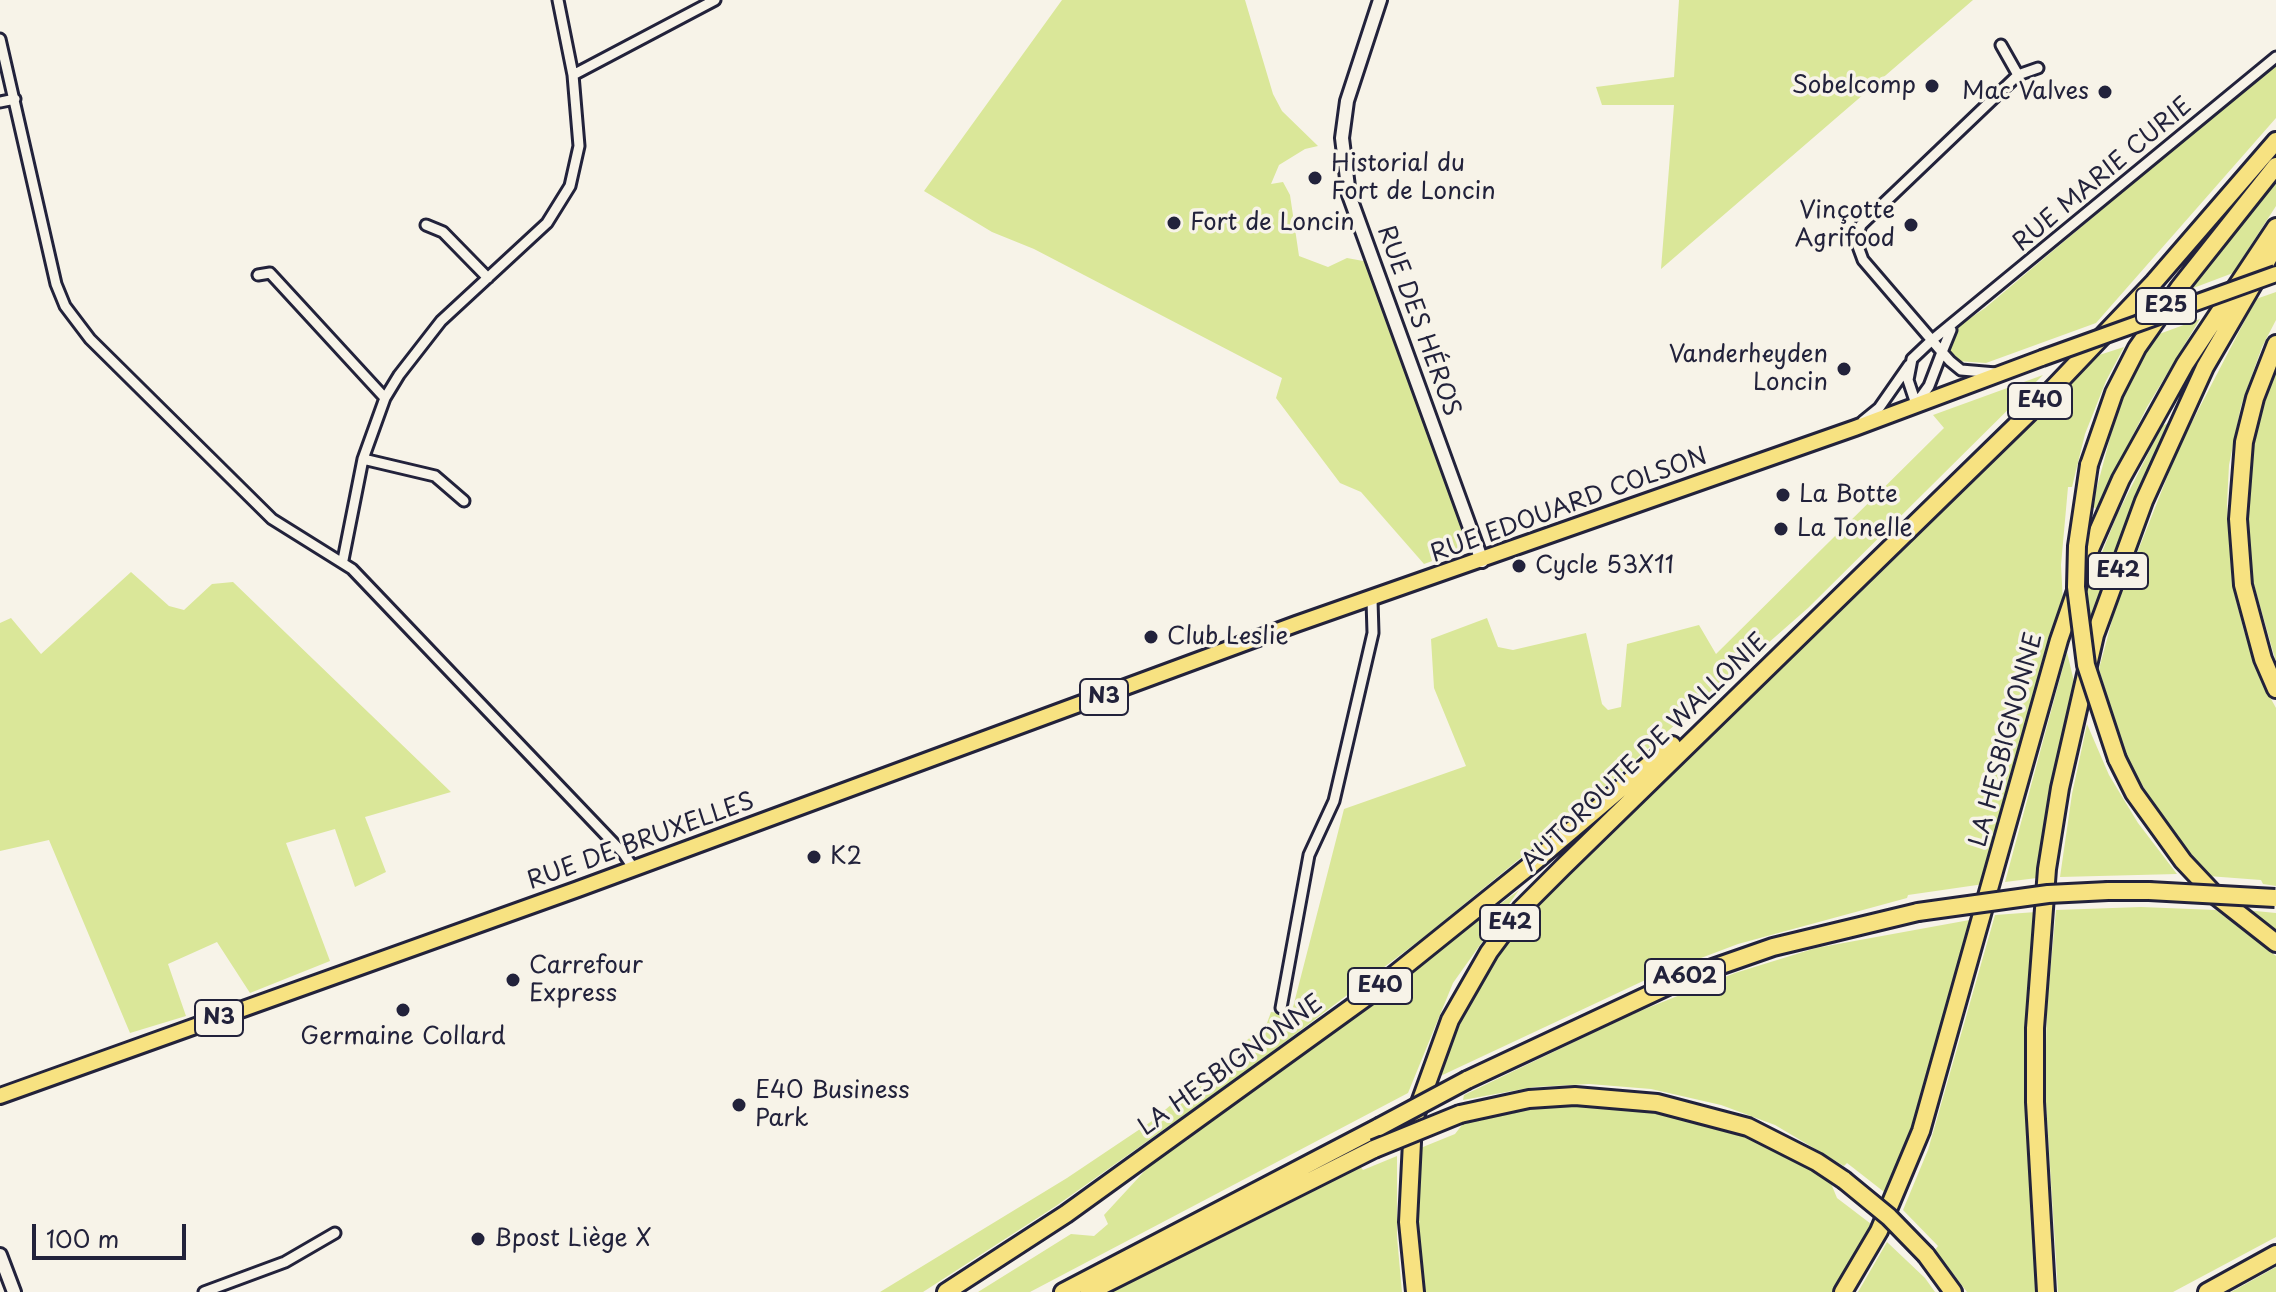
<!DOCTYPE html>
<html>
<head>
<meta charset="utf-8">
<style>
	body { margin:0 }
	#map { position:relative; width:2276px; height:1292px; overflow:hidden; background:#f7f3e8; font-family:"Playpen Sans",sans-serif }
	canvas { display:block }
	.scale { position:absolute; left:32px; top:1224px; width:154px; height:36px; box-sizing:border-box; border:4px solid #22223b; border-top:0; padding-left:10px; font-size:24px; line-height:28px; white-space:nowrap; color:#22223b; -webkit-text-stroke:6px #f7f3e8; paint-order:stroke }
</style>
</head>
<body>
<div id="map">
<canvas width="2276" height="1292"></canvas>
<div class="scale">100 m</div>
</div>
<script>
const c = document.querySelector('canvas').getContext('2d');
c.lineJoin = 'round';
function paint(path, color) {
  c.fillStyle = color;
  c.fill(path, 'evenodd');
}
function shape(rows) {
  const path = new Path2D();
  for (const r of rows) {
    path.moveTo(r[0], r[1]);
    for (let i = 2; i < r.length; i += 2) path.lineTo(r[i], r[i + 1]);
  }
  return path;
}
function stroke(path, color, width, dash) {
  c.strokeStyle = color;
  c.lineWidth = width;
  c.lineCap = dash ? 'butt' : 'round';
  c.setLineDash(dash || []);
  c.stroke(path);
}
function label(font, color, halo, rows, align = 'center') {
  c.font = font + ' "Playpen Sans",sans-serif';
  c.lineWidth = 7;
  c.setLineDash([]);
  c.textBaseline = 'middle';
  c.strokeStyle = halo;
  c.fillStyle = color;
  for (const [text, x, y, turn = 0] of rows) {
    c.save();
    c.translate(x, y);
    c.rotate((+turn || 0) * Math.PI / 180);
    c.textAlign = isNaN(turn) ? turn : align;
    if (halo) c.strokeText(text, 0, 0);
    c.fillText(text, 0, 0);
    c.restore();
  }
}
paint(shape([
	[1062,0,1245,0,1273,94,1282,111,1318,146,1305,149,1279,165,1271,184,1283,182,1290,195,1299,256,1328,267,1347,258,1374,263,1468,548,1424,564,1361,492,1340,483,1276,398,1282,378,1034,249,992,232,924,191],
	[1679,0,1973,0,1661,269,1674,105,1602,105,1596,87,1674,77],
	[2276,63,2276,118,2096,323,1986,363,1957,361,1950,355,1946,346,1953,330,1985,308],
	[2276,178,2276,206,2233,273,2188,290],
	[2276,292,2276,320,2262,347,2241,406,2229,465,2227,504,2232,583,2243,628,2260,679,2276,708,2276,886,2263,884,2261,880,2208,876,2172,833,2120,749,2122,745,2099,669,2115,609,2179,447,2256,299],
	[2200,319,2147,407,2096,509,2092,506,2115,419,2112,416,2151,337],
	[2124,347,2106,381,2085,434,2072,487,2068,487,2061,565,2063,603,1984,884,1908,895,1907,898,1738,944,1656,975,1434,1079,1448,1039,1501,944,1541,899,1924,528,2093,357],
	[2276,367,2276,662,2252,578,2246,524,2248,472,2257,423],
	[2043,375,1808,608,1562,824,1424,937,1252,1067,1056,1206,923,1292,880,1292,1067,1178,1152,1121,1267,1023,1271,1012,1291,1015,1344,809,1466,766,1434,688,1431,639,1487,618,1498,647,1513,650,1586,633,1602,704,1608,710,1621,707,1627,644,1699,625,1716,654,1944,428,1933,415],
	[2168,423,2141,483,2090,621,2087,590,2117,515,2162,426],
	[131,572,169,606,184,610,212,584,233,582,451,792,365,817,386,872,355,887,335,829,286,843,330,961,250,993,217,942,168,964,186,1016,130,1033,49,840,0,851,0,623,11,618,41,654],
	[2067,652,2075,686,2051,787,2037,878,2005,882],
	[2087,724,2109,775,2138,823,2177,874,2060,877,2072,794],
	[1519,890,1453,983,1408,1093,1030,1292,978,1292,1071,1234,1094,1236,1108,1224,1104,1215,1151,1164],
	[2141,907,2216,910,2276,956,2276,1237,2173,1292,2058,1292,2045,1088,2047,1005,2056,910],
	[2245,910,2276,913,2276,933],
	[2036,912,2027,1070,2039,1292,1967,1292,1935,1250,1938,1246,1903,1210,1928,1150,1995,915],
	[1975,919,1914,1129,1888,1195,1847,1163,1844,1166,1775,1125,1721,1105,1651,1089,1589,1084,1534,1087,1463,1100,1464,1095,1630,1015,1735,973,1816,948],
	[1563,1104,1612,1105,1666,1112,1725,1128,1788,1156,1830,1181,1837,1198,1875,1227,1835,1292,1421,1292,1414,1202,1418,1149,1455,1134,1465,1121],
	[1397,1156,1397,1237,1402,1292,1101,1292,1359,1165,1363,1170],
	[1887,1242,1925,1278,1935,1292,1858,1292],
	[2276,1267,2276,1292,2231,1292]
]), '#dae799');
const street = shape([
	[0,39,56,284,65,306,90,339,272,519,352,569,624,854,634,869],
	[2001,45,2018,75],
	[573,75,715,0],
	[0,102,15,99],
	[426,225,443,232,488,278],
	[258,275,270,273,385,398],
	[1951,330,1942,352,1950,361,1961,370,1996,373],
	[1916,404,1908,380,1912,359,1931,341,2276,57],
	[1916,404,1929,386,1942,352,1863,260,1856,241,1861,225,2018,75,2038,68],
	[1863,421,1879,408,1909,365],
	[363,459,435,476,464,501],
	[343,560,363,459,385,398,399,375,441,321,547,223,570,186,579,146,573,75,558,0],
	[1281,1008,1309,855,1334,801,1373,633,1372,600],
	[204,1292,285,1262,335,1233]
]);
const secondary = shape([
	[1380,0,1347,101,1342,138,1349,195,1482,561],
	[0,1255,14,1292]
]);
const primary = shape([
	[0,1096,578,889,1296,624,1855,428,2042,358]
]);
const highway = shape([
	[2276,344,2255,398,2244,442,2238,519,2243,585,2263,659,2276,689],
	[2089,465,2114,393,2137,348,2179,288,2276,166],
	[2117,759,2134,793,2183,861,2215,895,2276,943],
	[2108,891,2149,891],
	[1467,1080,1687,977,1773,947,1918,912],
	[1460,1114,1529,1099,1575,1096,1657,1103,1748,1127,1817,1162,1844,1180],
	[1926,1255,1953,1292],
	[946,1292,1066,1214,1369,995,1533,863,1672,745],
	[1063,1292,1379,1127],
	[1089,1292,1374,1149],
	[1415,1292,1408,1222,1413,1122,1450,1020,1489,952,1521,909,1563,867,2036,406,2154,282,2276,141],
	[1843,1292,1879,1231,1921,1131,2059,640,2091,547,2121,479,2185,364,2276,227],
	[2046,1292,2035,1102,2035,1028,2047,869,2060,788,2095,635,2144,501,2205,367,2276,245],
	[2207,1292,2276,1254]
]);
stroke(street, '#22223b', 15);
stroke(secondary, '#22223b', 18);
stroke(primary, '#22223b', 20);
stroke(highway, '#22223b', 22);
stroke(street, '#f7f3e8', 9);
stroke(secondary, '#f7f3e8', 12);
stroke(primary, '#f7e281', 14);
stroke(highway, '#f7e281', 16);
const primaryBridge = shape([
	[2042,358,2276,274]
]);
const highwayBridge = shape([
	[2089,465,2077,546,2076,587,2086,665,2117,759],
	[2149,891,2275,898],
	[1918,912,2048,894,2108,891],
	[1379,1127,1467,1080],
	[1374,1149,1460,1114],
	[1844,1180,1889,1217,1926,1255]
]);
stroke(primaryBridge, '#22223b', 20, []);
stroke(highwayBridge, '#22223b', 22, []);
stroke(primaryBridge, '#f7e281', 14);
stroke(highwayBridge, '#f7e281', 16);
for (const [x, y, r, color] of [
	[1932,86,8,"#22223b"],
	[2105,92,8,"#22223b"],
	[1315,178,8,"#22223b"],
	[1174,223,8,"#22223b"],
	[1911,225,8,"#22223b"],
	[1844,369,8,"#22223b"],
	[1783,495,8,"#22223b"],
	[1781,529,8,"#22223b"],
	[1519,566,8,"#22223b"],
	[1151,637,8,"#22223b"],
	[814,857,8,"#22223b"],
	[513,980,8,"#22223b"],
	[403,1010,8,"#22223b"],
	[739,1105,8,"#22223b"],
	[478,1239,8,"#22223b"]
]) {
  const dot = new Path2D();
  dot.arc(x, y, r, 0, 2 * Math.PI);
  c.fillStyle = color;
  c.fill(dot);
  stroke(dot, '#f7f3e8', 3);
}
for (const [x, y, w] of [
	[2166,306,60],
	[2040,401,64],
	[2118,571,60],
	[1104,697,48],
	[1510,923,60],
	[1685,977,80],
	[1380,986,64],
	[219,1018,48]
]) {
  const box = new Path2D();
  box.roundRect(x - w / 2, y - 18, w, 36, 6);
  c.fillStyle = '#f7f3e8';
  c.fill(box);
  stroke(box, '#22223b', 2);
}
label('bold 22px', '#22223b', null, [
	["E25",2166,306],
	["E40",2040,401],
	["E42",2118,571],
	["N3",1104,697],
	["E42",1510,923],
	["A602",1685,977],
	["E40",1380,986],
	["N3",219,1018]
]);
label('24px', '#22223b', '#f7f3e8', [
	["Sobelcomp",1916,86,"right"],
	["Mac Valves",2089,92,"right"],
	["Historial du",1331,164],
	["Fort de Loncin",1331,192],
	["Vinçotte",1895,211,"right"],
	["Agrifood",1895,239,"right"],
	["Fort de Loncin",1190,223],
	["Vanderheyden",1828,355,"right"],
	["Loncin",1828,383,"right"],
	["La Botte",1799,495],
	["La Tonelle",1797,529],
	["Cycle 53X11",1535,566],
	["Club Leslie",1167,637],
	["K2",830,857],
	["Carrefour",529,966],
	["Express",529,994],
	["Germaine Collard",403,1037,"center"],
	["E40 Business",755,1091],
	["Park",755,1119],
	["Bpost Liège X",494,1239]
], 'left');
label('24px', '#22223b', '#f7f3e8', [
	["RUE MARIE CURIE",2103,175,-40],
	["RUE DES HÉROS",1418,321,70],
	["RUE EDOUARD COLSON",1569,506,-20],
	["LA HESBIGNONNE",2007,740,-75],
	["AUTOROUTE DE WALLONIE",1645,753,-44],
	["RUE DE BRUXELLES",641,842,-20],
	["LA HESBIGNONNE",1231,1066,-36]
]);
</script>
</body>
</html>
